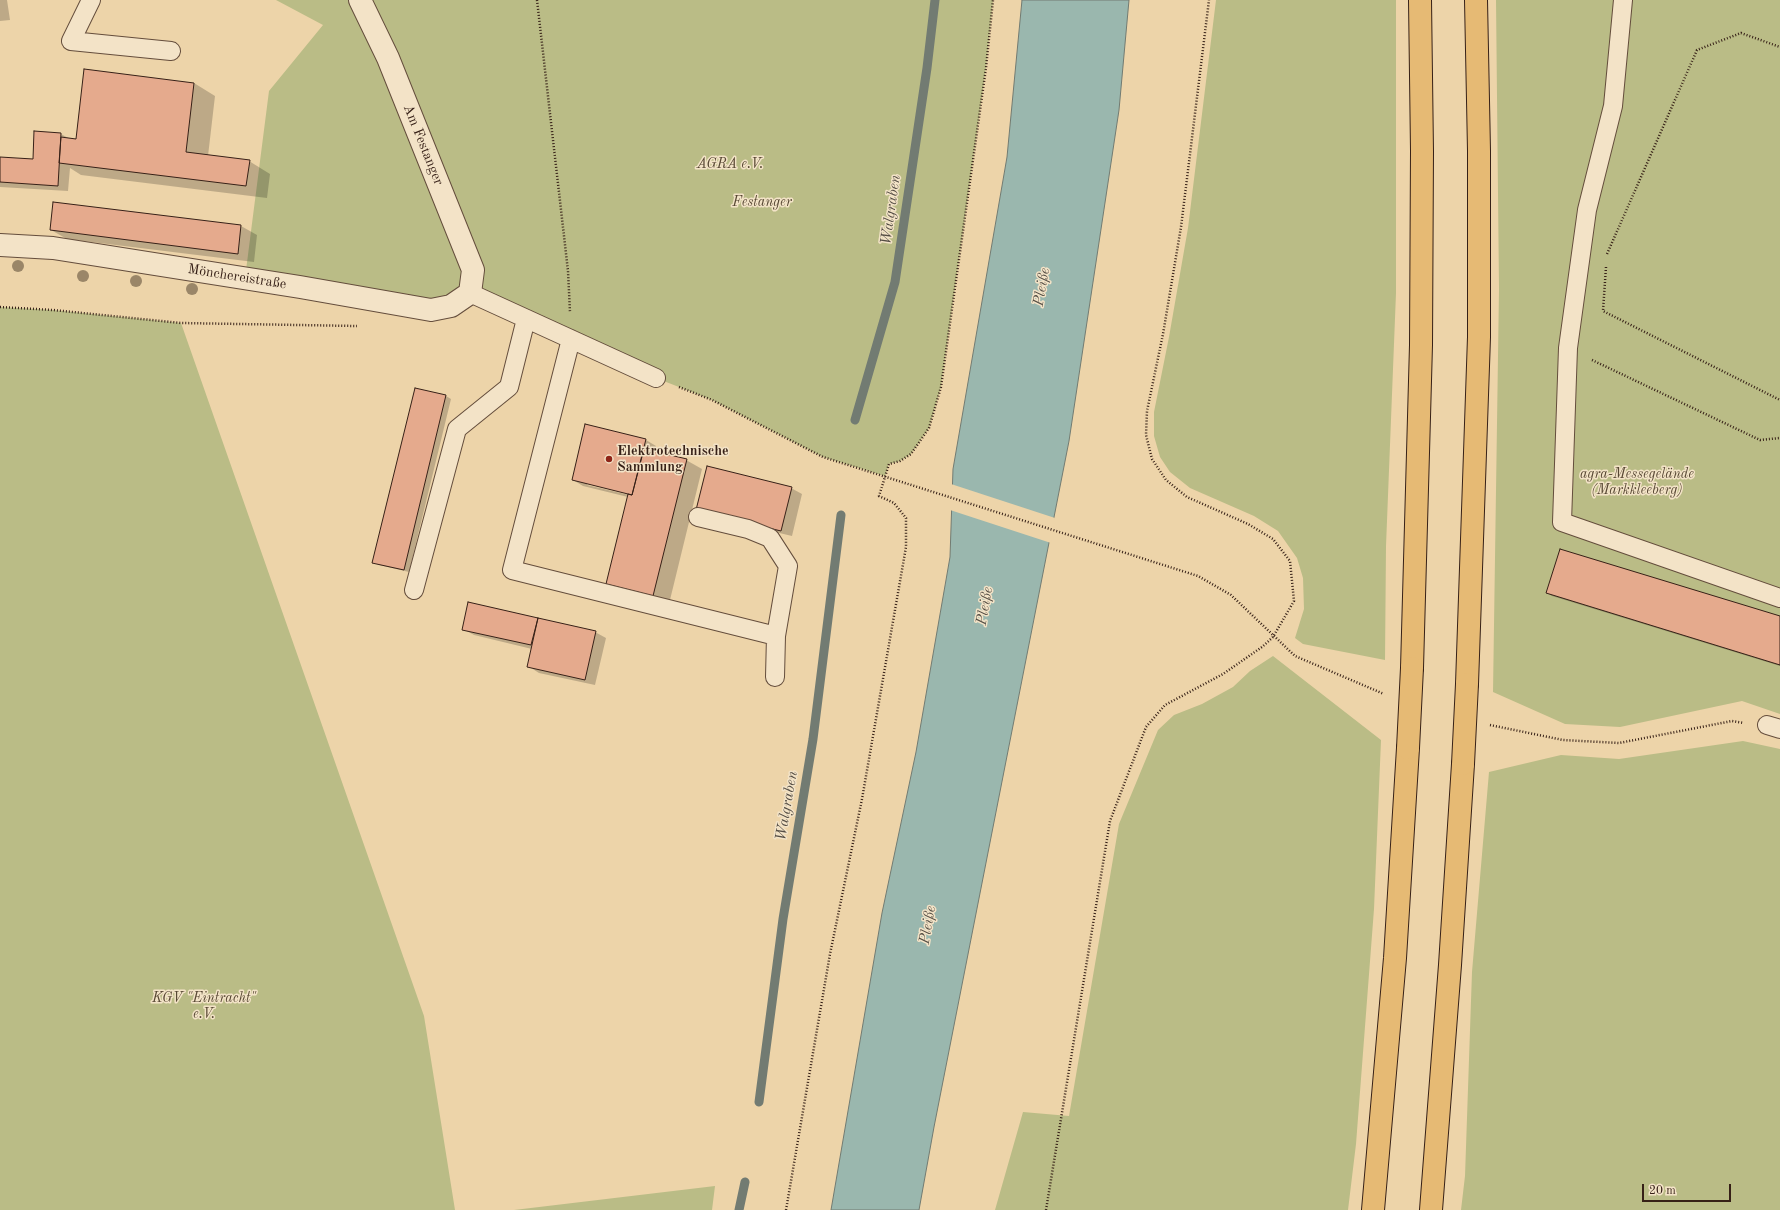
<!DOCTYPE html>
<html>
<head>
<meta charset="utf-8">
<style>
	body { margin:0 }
	#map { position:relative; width:1780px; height:1210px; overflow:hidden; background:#edd4a9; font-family:"Old Standard TT",serif }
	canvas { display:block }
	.scale { position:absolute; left:1642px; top:1184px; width:89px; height:18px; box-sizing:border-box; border:2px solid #362017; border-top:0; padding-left:5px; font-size:12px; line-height:14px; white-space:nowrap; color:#362017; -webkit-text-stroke:3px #f3e3c7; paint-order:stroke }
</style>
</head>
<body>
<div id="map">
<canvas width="1780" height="1210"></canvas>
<div class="scale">20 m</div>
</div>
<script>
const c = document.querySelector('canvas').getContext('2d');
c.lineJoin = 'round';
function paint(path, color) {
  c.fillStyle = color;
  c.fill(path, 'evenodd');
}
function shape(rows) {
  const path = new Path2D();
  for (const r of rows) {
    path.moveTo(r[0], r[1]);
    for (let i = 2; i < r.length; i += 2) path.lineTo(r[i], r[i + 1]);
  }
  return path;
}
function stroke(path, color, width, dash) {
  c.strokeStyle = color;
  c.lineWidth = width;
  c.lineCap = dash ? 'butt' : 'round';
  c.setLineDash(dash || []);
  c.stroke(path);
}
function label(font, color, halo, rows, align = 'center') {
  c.font = font + ' "Old Standard TT",serif';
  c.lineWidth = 3;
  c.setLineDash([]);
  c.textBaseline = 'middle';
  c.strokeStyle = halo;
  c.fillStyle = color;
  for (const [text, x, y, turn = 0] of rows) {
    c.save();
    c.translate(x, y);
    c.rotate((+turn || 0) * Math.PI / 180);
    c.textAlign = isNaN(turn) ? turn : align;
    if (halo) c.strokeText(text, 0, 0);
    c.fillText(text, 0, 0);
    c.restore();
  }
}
paint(shape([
	[276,0,993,0,986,68,941,387,929,428,911,454,900,461,889,464,885,476,823,457,712,400,656,378,470,293,451,306,245,278,269,91,323,25],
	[1216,0,1396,0,1396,293,1386,546,1385,660,1303,644,1295,638,1304,609,1303,578,1297,558,1278,531,1254,516,1190,488,1170,472,1160,457,1154,436,1154,412,1169,337,1188,228],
	[1496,0,1780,0,1780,714,1742,701,1620,727,1565,724,1493,692,1499,289],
	[0,307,53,310,181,323,424,1016,455,1210,0,1210],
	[1273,656,1381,740,1374,909,1356,1144,1348,1210,995,1210,1023,1112,1069,1116,1119,824,1158,730,1174,715,1202,704,1233,687,1250,671],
	[1743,741,1780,749,1780,1210,1461,1210,1465,1176,1472,972,1489,772,1561,755,1619,759],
	[715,1186,712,1210,514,1210]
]), '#babc86');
const water = shape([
	[1022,0,1129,0,1119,110,1069,441,934,1127,919,1210,831,1210,882,913,916,752,950,557,953,469,1007,157,1022,0]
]);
paint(water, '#9ab7ae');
stroke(water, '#727b72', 1);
paint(shape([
	[951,484,1055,518,1051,543,950,510]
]), '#edd4a9');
paint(shape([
	[0,0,7,0,10,20,0,21],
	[194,83,215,96,208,156,249,161,270,174,267,198,81,175,70,168,68,191,0,187,0,158,34,160,61,134,70,139,77,140],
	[54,203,241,226,257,235,254,262,67,239,51,230],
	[416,389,446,396,451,399,409,572,379,565,374,562],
	[646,440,656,446,655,452,686,460,702,469,669,604,623,593,607,584,628,497,583,486,573,480],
	[588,483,629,493,629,495,587,485],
	[791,488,802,494,792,536,708,516],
	[1547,593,1780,617,1780,666,1552,596],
	[469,604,595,632,606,638,595,685,539,673,528,666,532,649,474,635,463,629]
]), '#0003');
stroke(shape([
	[855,420,895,282,927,68,935,0],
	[759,1102,783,919,813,739,841,515],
	[739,1210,745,1182]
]), '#727b72', 9);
const building = shape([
	[84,69,194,83,186,152,250,160,246,186,59,163,61,137,76,139,84,69],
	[34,131,61,133,58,186,0,182,0,157,33,159,34,131],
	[53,202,241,225,238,254,50,230,53,202],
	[415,388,446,395,404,570,372,563,415,388],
	[585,424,646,439,632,495,572,480,585,424],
	[644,449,687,459,653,596,606,584,628,494,632,495,644,449],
	[707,466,792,487,781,531,696,510,707,466],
	[1560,549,1780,616,1780,665,1546,593,1560,549],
	[468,602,538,618,531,645,462,630,468,602],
	[538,618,596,631,585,680,527,667,538,618]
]);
paint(building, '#e5aa8d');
stroke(building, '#362017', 1);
const lane = shape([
	[91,0,71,41,171,51],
	[1623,0,1613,106,1587,210,1568,348,1562,522,1780,598],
	[470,293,656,378],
	[571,339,512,570,776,636],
	[698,517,748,529,770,538,788,566,776,636,775,677],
	[414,590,457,429,509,387,526,319],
	[1767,725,1780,729]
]);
const street = shape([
	[0,245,53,248,300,287,431,310,451,306,470,293,473,270,388,58,360,0]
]);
const highway = shape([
	[1412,668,1421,345,1422,151,1420,0],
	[1467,684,1479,337,1479,151,1476,0],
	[1373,1210,1395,958,1408,748],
	[1431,1210,1450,965,1463,764]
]);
stroke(lane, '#644d3c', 20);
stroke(street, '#644d3c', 24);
stroke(highway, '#362017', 24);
stroke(shape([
	[537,0,568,271,570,312],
	[1607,254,1697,50,1741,33,1780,47],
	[1606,267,1603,311,1780,400],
	[0,307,53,310,181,323,357,326],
	[1592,360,1760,440,1780,438],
	[679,387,712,400,823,457,1198,576,1231,595,1295,656,1384,694],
	[1490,725,1563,740,1619,743,1732,721,1744,723],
	[786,1210,830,954,862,799,906,547,906,518,894,503,879,496,889,464,900,461,911,454,929,428,941,387,986,68,993,0],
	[1046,1210,1110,821,1146,727,1165,705,1223,674,1262,647,1273,637,1294,601,1290,561,1273,539,1248,524,1187,497,1166,480,1152,459,1146,435,1147,411,1163,334,1181,227,1209,0]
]), '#362017', 2.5, [1, 2]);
stroke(lane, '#f3e3c7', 18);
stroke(street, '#f3e3c7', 22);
stroke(highway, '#e6ba74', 22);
const highwayBridge = shape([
	[1408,748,1412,668],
	[1463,764,1467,684]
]);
stroke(highwayBridge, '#362017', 24, []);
stroke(highwayBridge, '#e6ba74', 22);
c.fillStyle = '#9a8668';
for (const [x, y] of [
	[18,266],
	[83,276],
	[136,281],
	[192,289]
]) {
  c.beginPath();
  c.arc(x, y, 6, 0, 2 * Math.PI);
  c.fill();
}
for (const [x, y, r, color] of [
	[609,459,4,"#8f2418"]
]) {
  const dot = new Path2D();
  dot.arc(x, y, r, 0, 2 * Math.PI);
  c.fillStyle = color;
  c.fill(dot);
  stroke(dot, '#f3e3c7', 1.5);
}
label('14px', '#362017', '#f3e3c7', [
	["Am Festanger",423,145,68],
	["Mönchereistraße",237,277,9]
]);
label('italic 14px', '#574733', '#f3e3c7', [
	["AGRA e.V.",730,164],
	["Festanger",762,202],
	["agra-Messegelände",1637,474],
	["(Markkleeberg)",1637,490],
	["KGV \"Eintracht\"",204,998],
	["e.V.",204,1014]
]);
label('bold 14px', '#362017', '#f3e3c7', [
	["Elektrotechnische",617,451],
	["Sammlung",617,467]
], 'left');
label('italic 15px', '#544d44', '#f3e3c7', [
	["Walgraben",891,210,-82],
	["Pleiße",1042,287,-80],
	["Pleiße",985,606,-80],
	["Walgraben",787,806,-80],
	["Pleiße",928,925,-80]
]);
</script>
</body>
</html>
